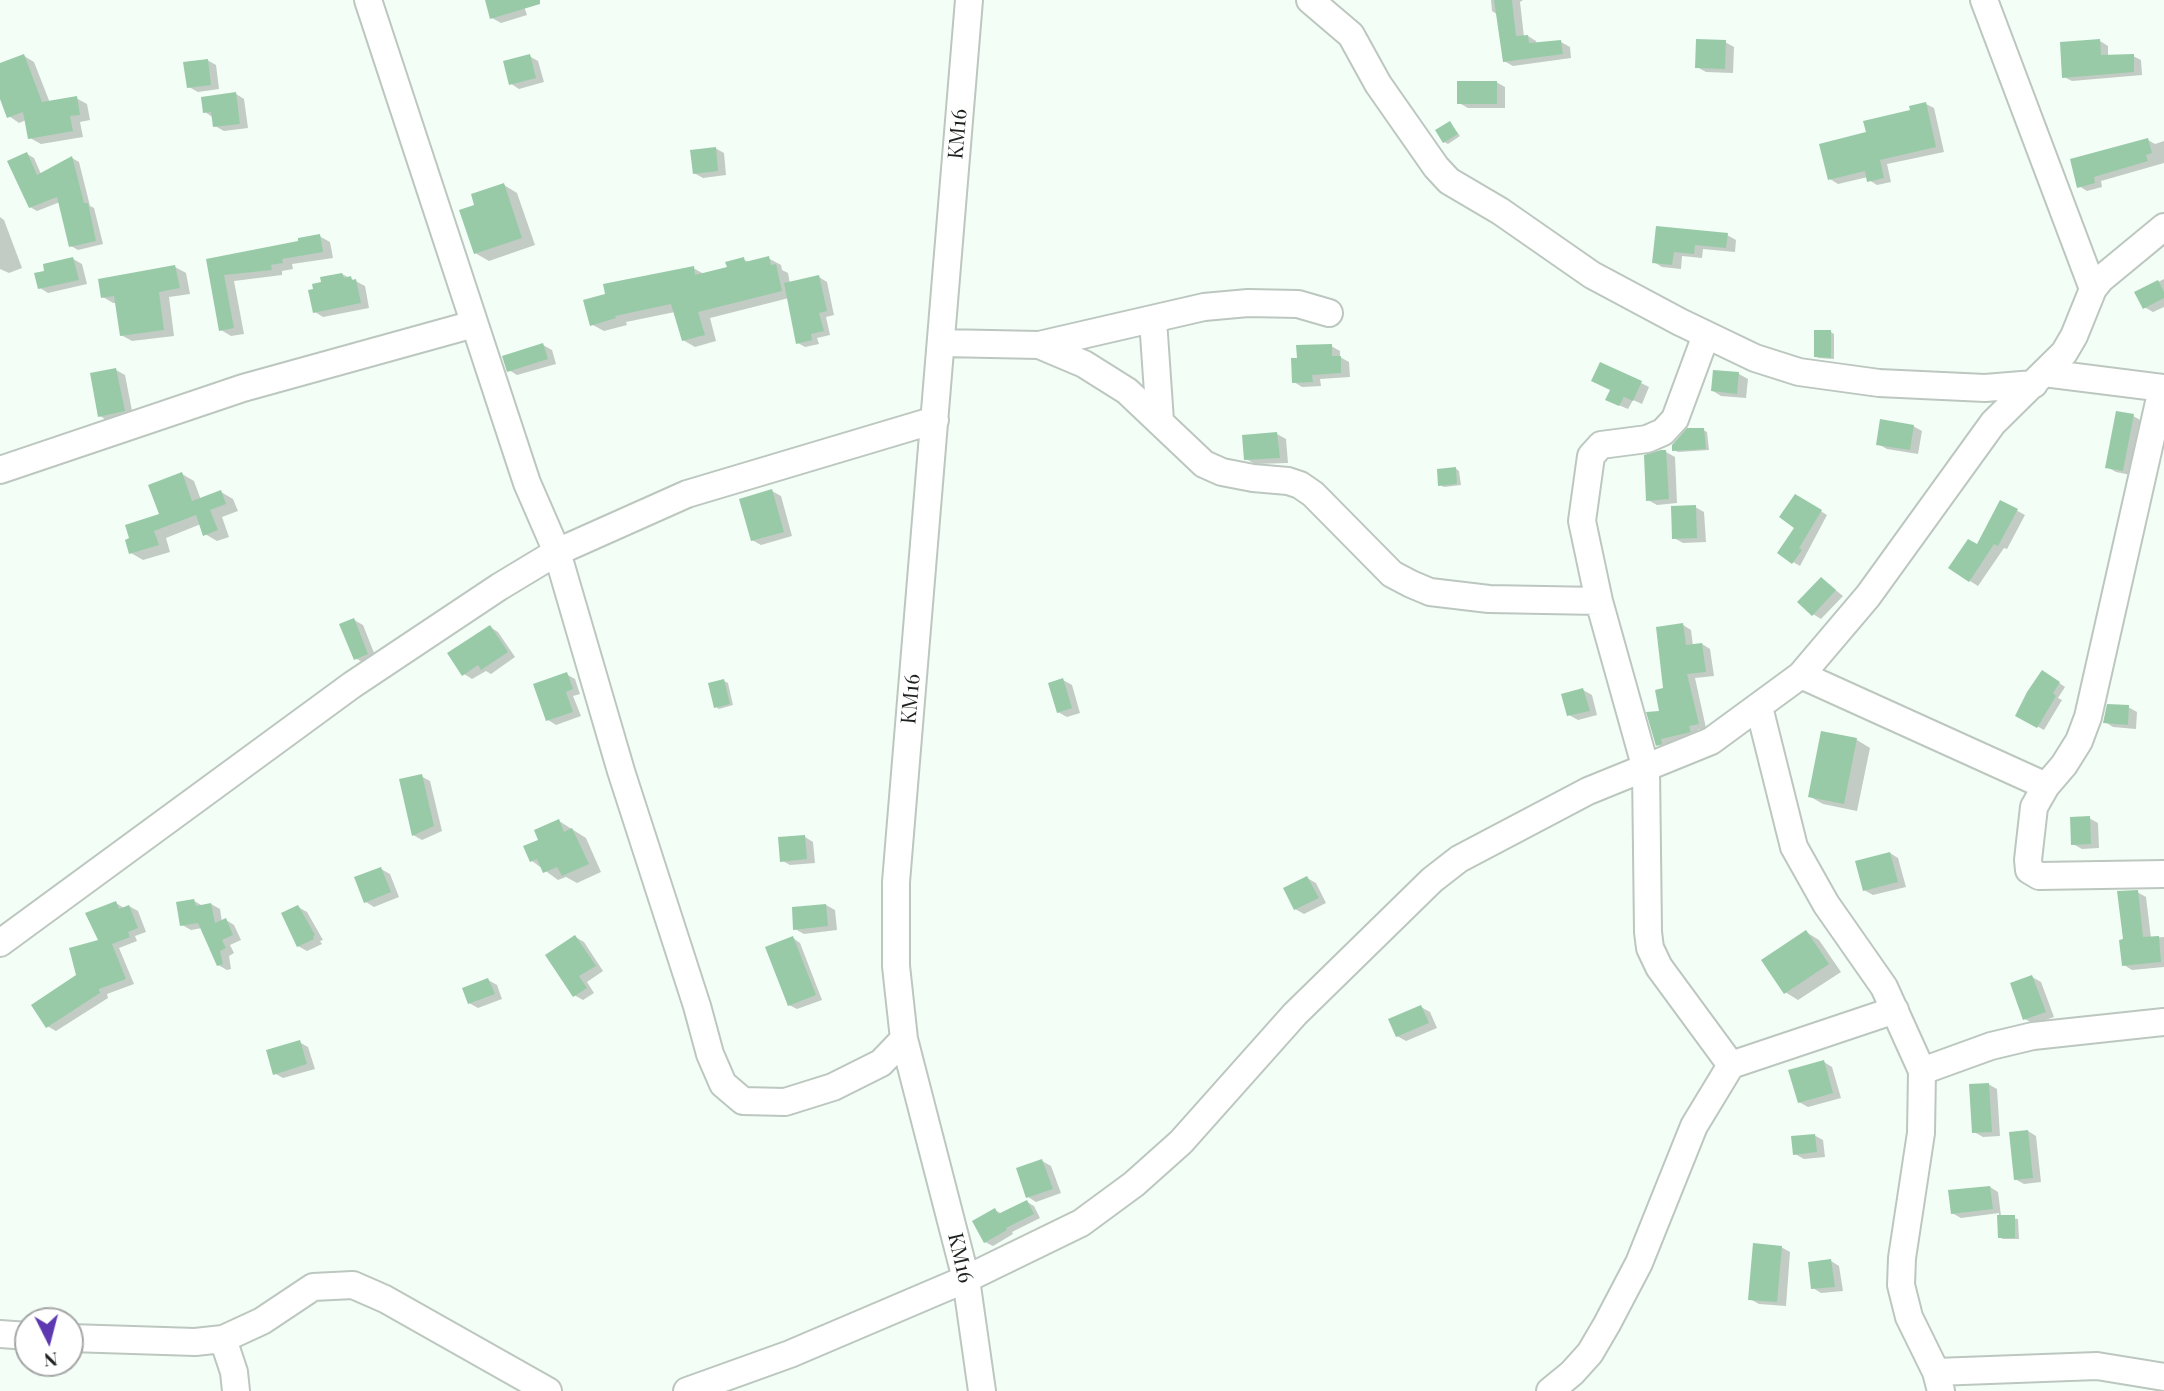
<!DOCTYPE html>
<html>
<head>
<meta charset="utf-8">
<style>
	body { margin:0 }
	#map { position:relative; width:2164px; height:1391px; overflow:hidden; background:#f3fef6; font-family:"Playfair Display",serif }
	canvas { display:block }
	.north { position:absolute; left:14px; top:1307px; width:70px; height:70px; box-sizing:border-box; background:#fff; border:2px solid #a5a7a6; border-radius:50%; rotate:174deg; font-size:19px; font-weight:700; line-height:28px; text-align:center; color:#1f2320 }
	.north::after { content:''; display:block; margin:auto; width:24px; height:32px; background:#5d38b0; clip-path:polygon(50% 0,100% 100%,50% 72%,0 100%) }
</style>
</head>
<body>
<div id="map">
<canvas width="2164" height="1391"></canvas>
<div class="north">N</div>
</div>
<script>
const c = document.querySelector('canvas').getContext('2d');
c.lineJoin = 'round';
function paint(path, color) {
  c.fillStyle = color;
  c.fill(path, 'evenodd');
}
function shape(rows) {
  const path = new Path2D();
  for (const r of rows) {
    path.moveTo(r[0], r[1]);
    for (let i = 2; i < r.length; i += 2) path.lineTo(r[i], r[i + 1]);
  }
  return path;
}
function stroke(path, color, width, dash) {
  c.strokeStyle = color;
  c.lineWidth = width;
  c.lineCap = dash ? 'butt' : 'round';
  c.setLineDash(dash || []);
  c.stroke(path);
}
function label(font, color, halo, rows, align = 'center') {
  c.font = font + ' "Playfair Display",serif';
  c.lineWidth = 7;
  c.setLineDash([]);
  c.textBaseline = 'middle';
  c.strokeStyle = halo;
  c.fillStyle = color;
  for (const [text, x, y, turn = 0] of rows) {
    c.save();
    c.translate(x, y);
    c.rotate((+turn || 0) * Math.PI / 180);
    c.textAlign = isNaN(turn) ? turn : align;
    if (halo) c.strokeText(text, 0, 0);
    c.fillText(text, 0, 0);
    c.restore();
  }
}
paint(shape([
	[486,0,522,0,527,15,501,23,492,18],
	[1491,0,1523,0,1520,2,1524,37,1528,36,1536,41,1537,44,1561,42,1570,47,1571,58,1513,66,1504,61,1498,15,1492,11],
	[2100,41,2108,46,2108,56,2133,56,2141,60,2142,75,2072,81,2064,77],
	[1725,42,1734,47,1733,73,1706,72,1697,67],
	[24,56,34,62,50,103,76,98,87,104,90,120,80,122,83,137,41,144,30,138,26,120,19,123,9,116,0,94,0,65],
	[529,56,538,61,544,82,519,89,510,83],
	[207,60,216,65,219,89,198,92,189,87],
	[1496,82,1505,87,1505,108,1468,108,1459,103],
	[236,94,244,99,248,128,224,131,215,126,214,118,205,112],
	[1926,104,1934,108,1944,152,1887,164,1891,182,1877,185,1869,180,1868,177,1838,184,1830,179,1868,134],
	[1450,123,1460,136,1448,144,1444,142],
	[2148,140,2155,144,2164,141,2164,163,2101,181,2102,187,2087,191,2079,186],
	[715,148,724,153,726,175,703,178,694,173],
	[27,154,34,158,41,174,72,158,79,162,90,206,94,208,103,244,78,250,71,246,60,202,37,211,30,207],
	[504,185,517,193,535,245,489,261,475,253,477,206],
	[0,217,4,220,22,268,9,273,0,269],
	[1657,228,1727,235,1736,240,1735,252,1703,249,1702,258,1682,256,1681,269,1662,267,1654,262],
	[319,236,330,242,333,258,292,264,293,269,282,271,282,275,234,281,244,334,231,336,221,330,208,260,300,242],
	[768,258,781,265,782,270,788,273,790,284,819,277,827,282,834,315,826,317,830,335,817,338,819,344,805,347,798,343,789,298,710,318,716,341,695,347,683,340,675,312,626,322,627,325,604,331,591,324,693,268,704,274,729,268,743,259,750,263],
	[73,259,82,264,87,284,48,293,40,288,46,272],
	[175,267,186,273,190,294,169,297,174,336,132,341,121,335,117,303,113,303,103,297],
	[342,274,365,286,369,308,323,317,315,312],
	[2164,279,2164,307,2153,312,2144,307,2137,293],
	[1831,332,1834,334,1834,359,1819,358,1816,356],
	[543,345,552,350,556,364,517,375,509,370],
	[1331,346,1340,351,1340,357,1349,362,1350,377,1320,379,1321,386,1302,387,1294,382],
	[116,370,125,375,133,416,108,421,100,416],
	[1714,372,1739,374,1748,379,1746,398,1721,396,1713,391],
	[1641,383,1649,387,1642,404,1633,400,1628,409,1616,404],
	[2133,416,2142,421,2131,475,2116,472,2107,467],
	[1913,426,1922,431,1918,454,1887,449,1878,444],
	[1703,430,1707,432,1709,450,1678,452,1674,450],
	[1277,434,1286,439,1288,463,1255,464,1246,459],
	[1666,452,1675,457,1677,503,1657,505,1648,500,1646,457],
	[1455,468,1459,471,1461,485,1444,487,1440,485],
	[182,474,194,481,201,500,221,492,233,499,238,511,222,517,229,537,217,541,205,534,201,524,166,538,170,552,143,560,131,553,161,515],
	[772,491,781,496,792,536,761,545,752,540],
	[1796,496,1827,515,1800,566,1793,562,1797,528],
	[2001,502,2025,515,2007,549,2004,548,1978,586,1970,581,1978,546],
	[1695,507,1704,512,1706,542,1683,543,1674,538],
	[1822,579,1843,596,1821,619,1813,614],
	[354,620,363,625,376,658,364,663,355,658],
	[1683,625,1691,630,1693,646,1702,644,1710,649,1714,676,1695,678,1706,728,1697,730,1698,736,1669,743,1669,749,1666,750,1658,745,1661,712,1665,689],
	[490,627,498,632,515,657,491,674,486,671,472,679,464,674],
	[566,674,575,679,580,694,573,696,581,716,556,725,548,720],
	[2049,676,2065,687,2058,698,2062,700,2044,730,2017,715],
	[1063,680,1072,685,1080,713,1067,717,1058,712],
	[724,681,728,683,733,705,719,709,716,707],
	[1583,690,1592,695,1597,715,1578,720,1569,715],
	[2128,707,2137,712,2136,729,2113,727,2105,722],
	[1823,733,1857,740,1870,748,1857,811,1823,804,1809,796],
	[421,776,430,781,442,831,422,840,413,835],
	[2089,818,2098,823,2099,848,2082,849,2073,844],
	[559,821,586,838,601,872,577,883,566,877,558,880,532,861,541,840],
	[805,837,813,842,815,863,790,865,781,860],
	[1890,853,1898,858,1906,887,1873,895,1864,890],
	[381,869,390,874,399,897,374,907,366,902],
	[1307,878,1316,883,1326,903,1304,914,1295,909],
	[2137,892,2146,897,2151,938,2164,937,2164,967,2132,970,2124,965],
	[194,901,203,906,211,904,220,909,222,922,226,920,234,925,241,940,230,945,234,953,229,956,231,969,227,970,218,965,202,928,191,930,182,925],
	[116,903,124,908,129,906,138,911,146,932,135,936,137,941,119,948,134,984,107,994,108,998,56,1031,47,1026,100,941],
	[826,905,835,910,837,930,804,934,795,929],
	[298,907,307,912,323,940,320,941,322,944,307,951,298,946],
	[1806,932,1819,940,1841,972,1798,1000,1785,992],
	[575,937,584,942,603,971,587,982,594,993,583,1000,574,995],
	[793,938,800,943,822,1000,797,1009,789,1005],
	[2032,977,2041,982,2054,1017,2034,1024,2025,1019],
	[488,980,497,985,502,999,478,1008,469,1003],
	[1421,1007,1430,1012,1437,1028,1406,1041,1397,1036],
	[299,1042,308,1047,315,1069,283,1078,274,1073],
	[1824,1062,1832,1067,1841,1098,1808,1107,1799,1102],
	[1988,1084,1997,1089,2000,1136,1983,1137,1974,1132],
	[2028,1131,2036,1136,2041,1182,2024,1184,2015,1179],
	[1814,1135,1823,1140,1825,1157,1804,1159,1795,1154],
	[1042,1161,1051,1166,1061,1193,1036,1202,1028,1197],
	[1990,1187,1998,1192,2001,1216,2018,1219,2019,1239,2003,1239,1999,1237,1999,1213,1961,1218,1952,1213],
	[1027,1202,1034,1206,1040,1218,1012,1232,1013,1234,993,1246,985,1242,995,1210,1002,1214],
	[1781,1247,1790,1252,1786,1306,1759,1304,1750,1299],
	[1831,1261,1839,1266,1843,1291,1821,1293,1813,1288]
]), '#0003');
paint(shape([
	[485,0,540,0,540,4,490,19],
	[1494,0,1512,0,1516,36,1528,35,1529,43,1561,40,1563,54,1503,62],
	[1696,39,1726,40,1725,69,1695,68],
	[2100,39,2101,55,2134,54,2134,72,2062,78,2060,42],
	[24,54,42,102,77,96,80,115,70,116,73,131,28,139,23,112,7,118,0,99,0,63],
	[530,54,536,78,509,85,503,61],
	[208,59,211,85,187,88,183,62],
	[1457,81,1497,81,1497,104,1457,104],
	[236,92,240,124,213,127,211,112,203,113,201,97],
	[1926,102,1936,147,1880,160,1884,178,1867,182,1865,171,1828,180,1819,144,1866,132,1863,121,1910,110,1909,106],
	[1450,121,1458,134,1443,143,1435,130],
	[2148,138,2152,153,2146,155,2148,161,2094,177,2095,183,2077,188,2070,159],
	[716,147,718,171,693,174,690,150],
	[27,152,37,175,72,156,84,203,88,203,96,241,69,247,57,197,29,208,7,161],
	[504,183,522,238,474,254,459,210,474,205,471,194],
	[1656,226,1728,233,1726,248,1695,245,1694,254,1674,252,1672,265,1652,263],
	[320,234,323,252,282,259,283,263,271,265,272,270,224,275,234,328,219,331,206,259,298,241,298,238],
	[769,256,771,265,776,264,782,291,698,312,705,335,682,341,671,304,615,316,616,318,590,326,583,300,605,294,603,284,694,266,695,275,727,267,725,262,744,257,745,262],
	[73,257,79,280,38,289,34,273,44,271,43,264],
	[175,265,180,288,159,292,164,330,120,336,114,296,101,298,98,279],
	[342,273,344,278,351,276,352,280,356,279,361,303,313,313,308,290,313,289,312,284,321,282,320,277],
	[819,275,827,311,819,313,824,331,811,334,812,340,796,344,784,283],
	[2158,280,2164,292,2164,298,2143,309,2134,292],
	[1814,330,1831,330,1831,358,1814,357],
	[543,343,548,359,507,372,502,356],
	[1332,344,1332,356,1341,356,1341,373,1312,375,1313,382,1292,383,1291,358,1297,358,1296,345],
	[1600,362,1642,381,1633,401,1624,397,1619,406,1605,400,1610,390,1591,381],
	[116,368,125,411,98,417,90,373],
	[1713,370,1739,372,1737,394,1711,391],
	[2116,411,2134,414,2123,471,2105,468],
	[1880,419,1914,425,1910,450,1876,445],
	[1687,428,1704,428,1706,449,1672,451,1672,445],
	[1277,432,1280,458,1244,460,1242,435],
	[1661,450,1666,450,1669,499,1646,501,1644,455],
	[1456,467,1457,484,1438,486,1437,469],
	[182,472,192,501,221,490,226,504,210,510,218,530,203,536,196,515,154,531,159,545,129,554,125,540,129,538,125,525,159,514,148,485],
	[772,489,784,532,751,541,739,499],
	[1795,494,1822,510,1799,548,1802,550,1792,564,1777,553,1794,528,1779,517],
	[2000,500,2018,509,1998,546,1994,544,1969,582,1948,568,1968,539,1977,544],
	[1696,505,1697,538,1672,539,1671,506],
	[1821,577,1836,590,1812,616,1797,602],
	[354,618,368,654,354,660,339,624],
	[1683,623,1686,645,1702,643,1706,672,1687,674,1699,724,1689,726,1691,732,1661,739,1662,744,1656,746,1646,712,1659,711,1655,690,1663,688,1656,627],
	[490,625,508,652,481,670,478,665,462,676,447,653],
	[2042,670,2060,682,2053,693,2056,696,2037,728,2015,716,2027,692],
	[567,672,573,689,566,692,573,712,546,721,533,684],
	[1063,678,1072,708,1057,713,1048,683],
	[724,679,730,704,714,708,708,683],
	[1583,688,1590,711,1567,716,1561,694],
	[2107,704,2129,705,2128,725,2103,723],
	[1821,731,1857,738,1844,804,1808,797],
	[422,774,434,826,412,836,399,779],
	[2090,816,2091,844,2071,845,2070,817],
	[559,819,564,832,572,828,589,864,562,876,557,867,543,873,537,859,530,862,523,846,538,840,534,830],
	[805,835,807,859,780,862,778,837],
	[1890,852,1898,882,1863,891,1855,861],
	[381,867,391,892,364,903,354,877],
	[1307,876,1319,898,1294,910,1283,888],
	[2138,890,2143,937,2159,936,2161,962,2122,966,2119,940,2123,939,2117,891],
	[194,899,196,906,211,903,215,923,226,918,233,935,222,940,226,948,220,951,223,964,217,966,198,923,180,926,176,902],
	[116,901,119,909,129,905,138,928,128,932,130,937,112,944,126,979,99,989,100,993,46,1028,31,1005,76,975,69,948,98,940,85,913],
	[826,904,828,926,793,930,792,907],
	[298,905,315,935,313,936,314,939,297,947,281,913],
	[1806,930,1829,964,1784,994,1761,960],
	[575,935,596,966,579,976,587,988,573,997,545,955],
	[793,936,816,995,788,1006,765,947],
	[2032,975,2046,1012,2023,1020,2010,983],
	[488,978,495,994,468,1004,462,988],
	[1421,1005,1429,1023,1396,1037,1388,1019],
	[300,1040,307,1064,273,1075,266,1050],
	[1824,1060,1833,1093,1798,1103,1788,1070],
	[1989,1083,1992,1132,1972,1133,1969,1084],
	[2028,1130,2033,1178,2014,1180,2009,1132],
	[1815,1134,1817,1152,1793,1155,1791,1136],
	[1042,1159,1053,1189,1026,1198,1016,1168],
	[1990,1186,1993,1209,1951,1214,1948,1190],
	[1027,1200,1034,1214,1006,1228,1007,1230,984,1243,972,1221,995,1208,998,1214],
	[1997,1215,2015,1215,2015,1238,1998,1238],
	[1753,1243,1782,1246,1777,1302,1748,1300],
	[1831,1259,1835,1287,1811,1289,1808,1262]
]), '#98caa8');
const minor = shape([
	[368,0,527,483,557,552,621,771,697,1006,710,1054,723,1084,743,1101,785,1102,833,1087,881,1063,904,1039],
	[969,0,896,882,896,966,904,1039,966,1279,982,1391],
	[1310,0,1351,35,1378,84,1436,167,1449,181,1500,211,1592,275,1680,322,1755,358,1799,372,1879,383,1985,388,2034,384],
	[1984,0,2093,289],
	[1153,320,1160,421],
	[1706,335,1675,419,1663,432,1647,439,1601,445,1591,456,1582,521,1599,601,1646,769,1648,932,1650,948,1659,967,1731,1065],
	[942,343,1039,345,1204,307,1248,303,1298,304,1329,313],
	[1039,345,1084,364,1127,391,1204,464,1222,472,1253,478,1288,481,1300,485,1313,494,1392,574,1411,584,1430,592,1489,599,1599,601],
	[2044,373,2164,388],
	[2159,402,2088,717,2079,741,2064,765,2046,786,2034,807,2028,860,2029,870,2039,876,2164,874],
	[0,470,243,388,474,324],
	[1801,675,2046,786],
	[1759,707,1794,847,1826,904,1884,987,1922,1071,1921,1133,1902,1258,1901,1285,1909,1317,1936,1372,1941,1391],
	[0,943,352,685,499,587,557,552,687,494,935,420],
	[1922,1071,1991,1046,2033,1036,2164,1022],
	[0,1334,28,1336],
	[70,1338,195,1342,223,1339,262,1321,313,1287,353,1285,385,1299,548,1391],
	[223,1339,234,1372,236,1391],
	[1936,1372,2097,1366,2164,1377],
	[687,1391,790,1354,966,1279,1081,1223,1134,1184,1181,1142,1295,1014,1432,880,1459,859,1588,791,1711,741,1801,675,1868,596,1993,423,2064,353,2074,336,2093,289,2101,279,2164,227],
	[1550,1391,1572,1373,1590,1353,1607,1324,1639,1263,1694,1126,1731,1065,1895,1010]
]);
stroke(minor, '#bcc7bf', 30);
stroke(minor, '#fff', 26);
label('21px', '#1f2320', '#fff', [
	["KM16",958,134,-85],
	["KM16",911,699,-85],
	["KM16",960,1258,77]
]);
</script>
</body>
</html>
